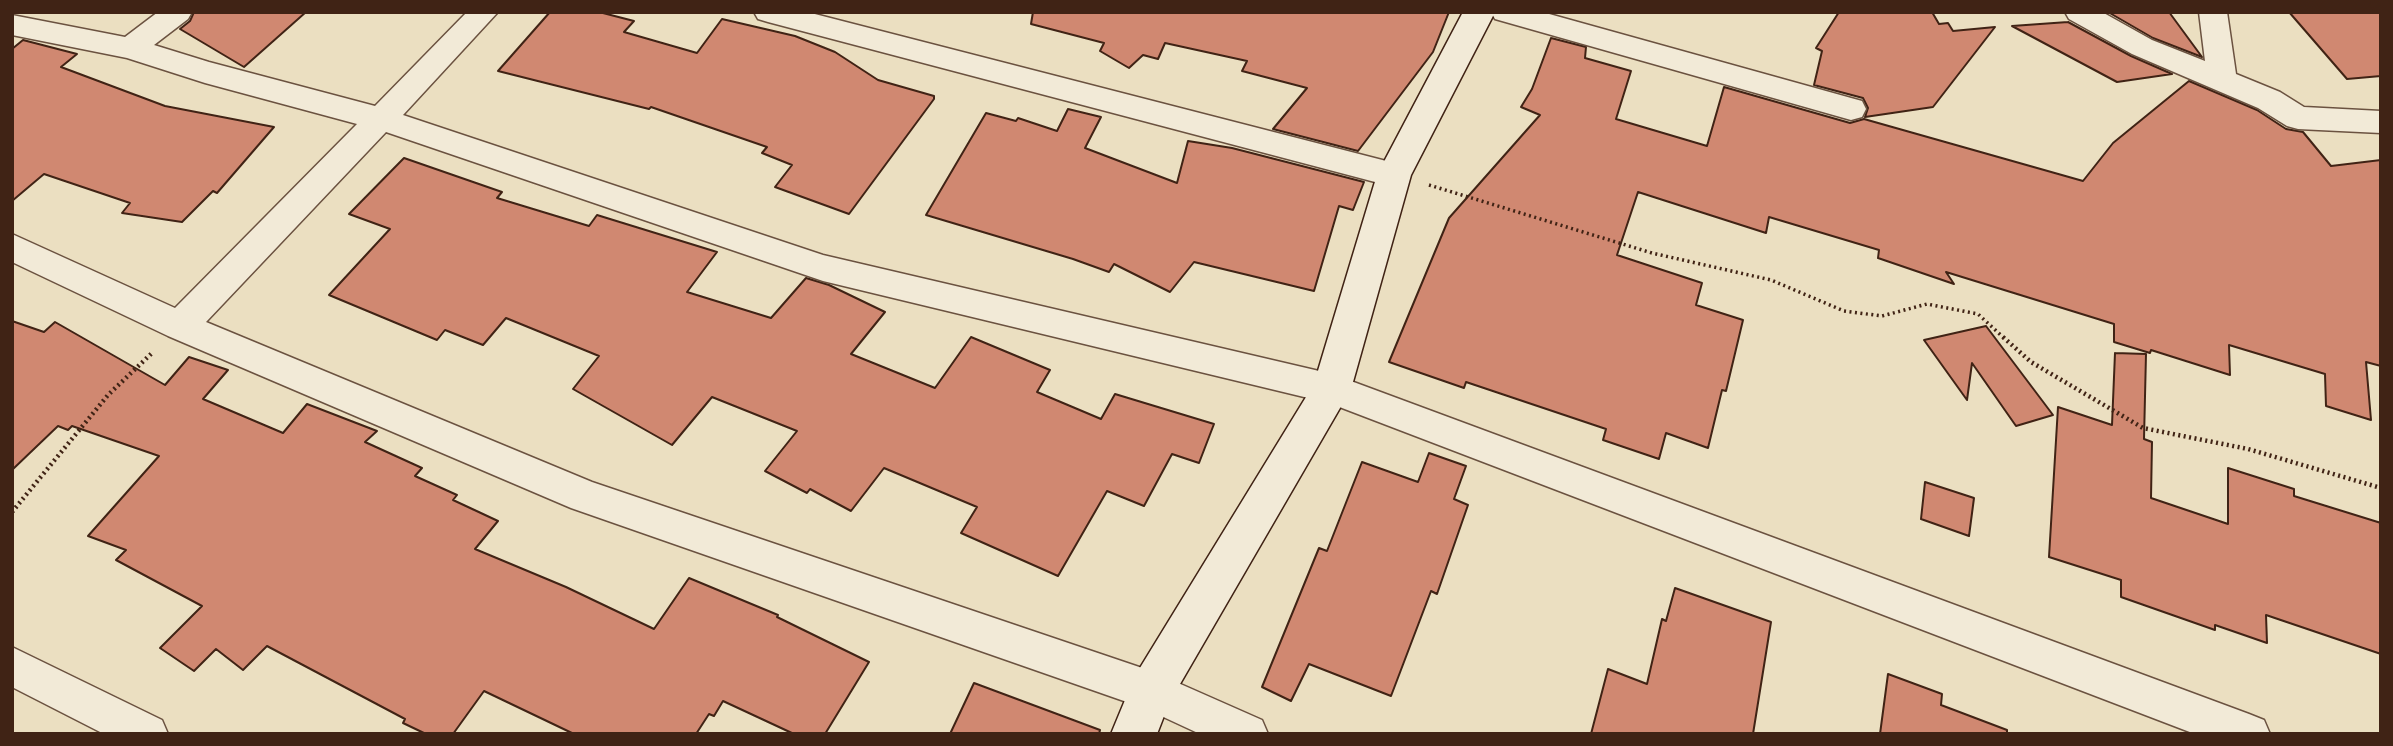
<!DOCTYPE html>
<html>
<head>
<meta charset="utf-8">
<style>
	body { margin:0 }
	#map { position:relative; width:2393px; height:746px; overflow:hidden; background:#ebdfc1; font-family:Vollkorn,serif }
	canvas { display:block }
	.frame { position:absolute; inset:0; border:14px solid #402315; pointer-events:none }
</style>
</head>
<body>
<div id="map">
<canvas width="2393" height="746"></canvas>
<div class="frame"></div>
</div>
<script>
const c = document.querySelector('canvas').getContext('2d');
c.lineJoin = 'round';
function paint(path, color) {
  c.fillStyle = color;
  c.fill(path, 'evenodd');
}
function shape(rows) {
  const path = new Path2D();
  for (const r of rows) {
    path.moveTo(r[0], r[1]);
    for (let i = 2; i < r.length; i += 2) path.lineTo(r[i], r[i + 1]);
  }
  return path;
}
function stroke(path, color, width, dash) {
  c.strokeStyle = color;
  c.lineWidth = width;
  c.lineCap = dash ? 'butt' : 'round';
  c.setLineDash(dash || []);
  c.stroke(path);
}
const building = shape([
	[194,12,306,12,244,67,180,29,190,21,194,12],
	[550,12,599,12,634,21,624,32,697,53,722,19,795,36,835,52,878,80,934,96,934,99,849,214,775,187,792,165,762,153,767,147,651,107,649,109,498,71,550,12],
	[1033,12,1449,12,1433,52,1358,151,1273,129,1307,88,1242,71,1247,61,1165,43,1158,59,1143,55,1129,68,1100,51,1104,43,1031,24,1033,12],
	[1839,12,1932,12,1939,24,1948,23,1953,31,1995,27,1933,107,1865,117,1868,108,1863,98,1814,85,1822,51,1816,48,1839,12],
	[2108,12,2169,12,2202,57,2153,38,2108,12],
	[2289,12,2381,12,2381,76,2347,79,2289,12],
	[2068,22,2131,56,2172,74,2117,82,2012,26,2068,22],
	[1551,38,1586,47,1585,58,1631,71,1616,119,1707,146,1724,87,1850,123,1864,119,2083,181,2113,143,2189,81,2257,110,2286,129,2303,132,2331,166,2381,160,2381,366,2366,362,2371,420,2326,406,2325,374,2229,345,2230,375,2151,350,2150,353,2114,342,2114,324,1946,272,1954,284,1878,258,1879,250,1769,217,1766,233,1638,192,1617,255,1702,283,1696,305,1743,320,1726,391,1722,390,1708,448,1666,433,1659,459,1603,440,1606,429,1466,382,1464,388,1389,362,1449,218,1540,115,1521,107,1532,89,1551,38],
	[23,40,77,54,61,67,165,106,274,127,217,193,213,191,182,222,122,213,130,203,44,174,12,201,12,49,23,40],
	[1068,109,1101,117,1085,148,1177,183,1188,141,1232,148,1364,182,1353,210,1339,206,1314,291,1194,262,1170,292,1114,264,1109,272,1073,259,926,215,986,113,1016,121,1018,118,1057,131,1068,109],
	[404,158,502,192,497,198,589,226,597,215,717,252,687,292,771,318,806,278,829,285,885,312,851,354,935,388,971,337,1050,370,1037,392,1101,419,1115,394,1214,424,1199,463,1172,454,1144,506,1107,491,1058,576,961,533,977,507,884,468,851,511,810,489,807,493,765,471,797,431,712,397,672,445,573,389,599,356,506,318,483,345,445,330,437,340,329,295,390,229,349,214,404,158],
	[12,321,44,332,55,322,165,385,189,357,228,370,203,399,283,433,307,404,377,431,365,442,422,468,415,476,457,495,453,500,498,521,475,549,566,587,654,629,689,578,778,615,777,617,869,662,825,734,794,734,723,701,714,716,709,714,696,734,574,734,484,691,453,734,426,734,403,723,405,719,267,646,243,670,216,649,194,671,160,648,202,606,116,560,126,550,88,536,159,456,72,426,68,430,58,426,12,470,12,321],
	[1986,326,2053,415,2016,426,1972,363,1967,400,1924,340,1986,326],
	[2115,353,2146,354,2144,439,2152,442,2151,498,2228,524,2228,468,2294,489,2294,496,2381,523,2381,654,2266,615,2267,643,2215,625,2215,630,2121,597,2121,580,2049,557,2058,407,2112,425,2115,353],
	[1429,453,1466,466,1454,499,1468,505,1437,594,1431,591,1391,696,1309,664,1291,701,1262,687,1319,548,1327,551,1362,462,1418,482,1429,453],
	[1925,482,1974,498,1969,536,1921,519,1925,482],
	[1675,588,1771,622,1753,734,1591,734,1608,669,1647,684,1662,619,1666,621,1675,588],
	[1888,674,1942,694,1941,705,2007,730,2007,734,1880,734,1888,674],
	[974,683,1100,730,1099,734,950,734,974,683]
]);
paint(building, '#d08871');
stroke(building, '#402315', 2);
const street = shape([
	[158,12,192,12,188,19,154,45,209,62,375,106,467,12,498,12,403,115,823,255,1332,374,2249,714,2264,720,2270,734,2195,734,1329,403,823,281,386,132,206,322,592,482,1151,671,1262,720,1268,734,1200,734,1144,708,571,508,168,336,12,262,12,234,175,308,357,124,205,83,127,58,12,35,12,15,125,37,158,12],
	[754,12,807,12,1394,163,1405,167,1410,175,1405,183,1394,187,768,22,758,19,754,12],
	[1491,12,1542,12,1851,98,1862,101,1866,109,1862,117,1851,120,1495,19,1491,12],
	[2065,12,2102,12,2152,40,2205,61,2199,12,2227,12,2236,74,2280,92,2304,107,2381,111,2381,133,2298,129,2287,126,2258,108,2132,54,2069,19,2065,12],
	[12,647,162,720,168,734,104,734,12,687,12,647]
]);
const secondary = shape([
	[1463,12,1495,12,1411,175,1351,389,1169,703,1157,734,1111,734,1135,676,1314,384,1377,175,1463,12]
]);
stroke(street, '#6b5240', 3);
stroke(secondary, '#402315', 3);
stroke(shape([
	[1429,185,1652,253,1771,280,1844,311,1882,316,1927,304,1978,314,2005,339]
]), '#402315', 3.5, [2, 3.5]);
stroke(shape([
	[2003,337,2031,362,2143,428,2248,449,2381,488],
	[12,512,108,395,152,353]
]), '#402315', 4.5, [2, 3.5]);
paint(street, '#f2ead7');
paint(secondary, '#f2ead7');
</script>
</body>
</html>
